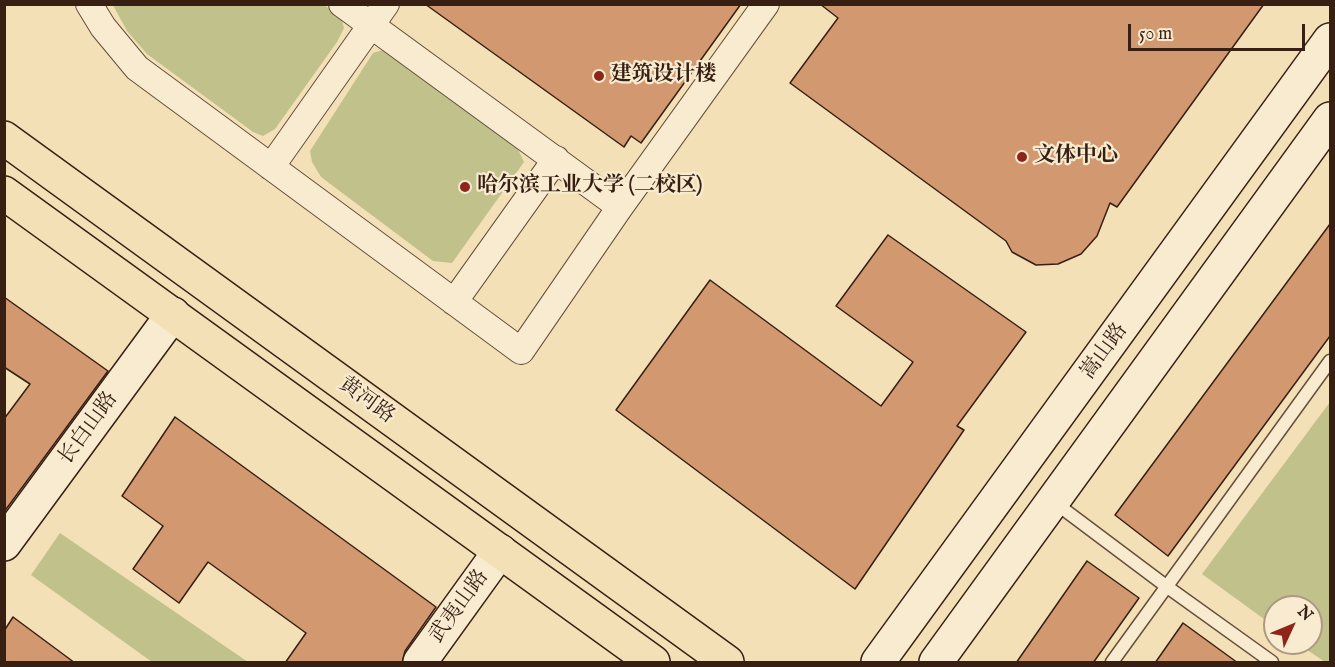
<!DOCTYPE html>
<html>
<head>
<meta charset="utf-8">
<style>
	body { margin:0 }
	#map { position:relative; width:1335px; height:667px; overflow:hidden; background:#f4e0b7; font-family:"IM FELL English",serif }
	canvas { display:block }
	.frame { position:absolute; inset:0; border:6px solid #371f13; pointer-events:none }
	.north { position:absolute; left:1263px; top:595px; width:60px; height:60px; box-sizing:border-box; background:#f8ebd0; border:2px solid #ab9984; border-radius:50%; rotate:46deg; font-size:16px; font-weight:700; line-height:24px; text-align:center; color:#371f13 }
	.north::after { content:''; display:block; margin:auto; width:21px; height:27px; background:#8f2418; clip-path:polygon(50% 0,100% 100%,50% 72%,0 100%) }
	.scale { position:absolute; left:1128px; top:24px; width:177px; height:27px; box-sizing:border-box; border:3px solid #371f13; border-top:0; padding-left:8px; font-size:18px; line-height:21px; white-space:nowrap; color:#371f13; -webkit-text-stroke:4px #f8ebd0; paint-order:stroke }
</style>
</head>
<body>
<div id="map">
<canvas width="1335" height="667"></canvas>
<div class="frame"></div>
<div class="north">N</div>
<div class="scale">50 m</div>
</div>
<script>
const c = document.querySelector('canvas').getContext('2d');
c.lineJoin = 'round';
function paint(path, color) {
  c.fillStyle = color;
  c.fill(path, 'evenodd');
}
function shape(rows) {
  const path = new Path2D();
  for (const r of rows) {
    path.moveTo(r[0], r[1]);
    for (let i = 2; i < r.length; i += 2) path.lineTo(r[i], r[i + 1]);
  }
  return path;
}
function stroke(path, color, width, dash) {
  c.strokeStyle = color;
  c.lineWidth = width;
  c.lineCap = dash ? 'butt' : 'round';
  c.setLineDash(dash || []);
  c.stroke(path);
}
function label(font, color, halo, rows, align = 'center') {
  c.font = font + ' "IM FELL English","Noto Serif SC",serif';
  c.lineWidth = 4.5;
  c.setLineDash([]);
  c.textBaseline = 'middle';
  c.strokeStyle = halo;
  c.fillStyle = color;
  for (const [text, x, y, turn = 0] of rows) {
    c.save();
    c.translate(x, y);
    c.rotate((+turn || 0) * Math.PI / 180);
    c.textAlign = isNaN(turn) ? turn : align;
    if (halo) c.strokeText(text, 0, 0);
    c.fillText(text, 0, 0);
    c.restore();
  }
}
paint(shape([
	[113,5,324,5,341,17,344,28,337,42,275,129,263,136,253,132,147,54,127,31],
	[386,49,517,147,524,162,452,263,433,261,321,177,312,162,310,151,373,53],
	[1330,402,1330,662,1325,662,1297,643,1311,643,1311,607,1275,607,1275,627,1202,574],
	[60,533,248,662,152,662,31,575]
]), '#c0c18b');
const building = shape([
	[425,4,741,4,641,143,631,136,624,147,425,4],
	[820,4,1264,4,1117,207,1110,203,1097,236,1081,254,1058,264,1036,265,1012,252,1006,241,790,83,838,18,820,4],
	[1330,224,1330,336,1168,556,1115,515,1330,224],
	[888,235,1026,332,957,426,964,430,855,589,616,410,710,280,881,406,913,362,836,306,888,235],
	[4,297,108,371,4,512,4,419,30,384,4,367,4,297],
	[175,417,436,607,405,651,402,663,285,663,306,633,208,562,179,603,133,569,163,526,122,496,175,417],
	[1087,561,1139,598,1093,663,1016,663,1087,561],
	[13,617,75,663,4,663,4,631,13,617],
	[1183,623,1238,663,1155,663,1183,623]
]);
paint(building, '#d2986f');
stroke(building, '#371f13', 1.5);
const lane = shape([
	[1054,502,1166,586,1272,662],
	[1112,662,1330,361]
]);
const street = shape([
	[89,4,103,27,137,68,521,351,620,207],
	[342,4,620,207,766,4],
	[271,167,386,4],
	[454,302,556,159]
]);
const secondary = shape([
	[4,544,173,314],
	[420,662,500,551],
	[878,662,1330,40],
	[936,662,1330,119]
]);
const primary = shape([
	[4,138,727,662],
	[4,193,653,662]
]);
stroke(lane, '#664f3c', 15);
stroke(street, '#664f3c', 28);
stroke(secondary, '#371f13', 36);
stroke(primary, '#371f13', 36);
stroke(lane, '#f8ebd0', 12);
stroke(street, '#f8ebd0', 26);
stroke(secondary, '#f8ebd0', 33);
stroke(primary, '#f4e0b7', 33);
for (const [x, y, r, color] of [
	[599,76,6,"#8f2418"],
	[1022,157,6,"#8f2418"],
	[465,187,6,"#8f2418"]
]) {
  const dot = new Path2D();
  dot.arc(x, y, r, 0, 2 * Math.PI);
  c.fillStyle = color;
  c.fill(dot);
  stroke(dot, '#f8ebd0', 2);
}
label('bold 21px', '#371f13', '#f8ebd0', [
	["建筑设计楼",611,76],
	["文体中心",1034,157],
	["哈尔滨工业大学 (二校区)",477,187]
], 'left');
label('21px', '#371f13', '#f8ebd0', [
	["嵩山路",1105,352,-54],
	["黄河路",366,401,36],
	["长白山路",89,429,-54],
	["武夷山路",460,607,-54]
]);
</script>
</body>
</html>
